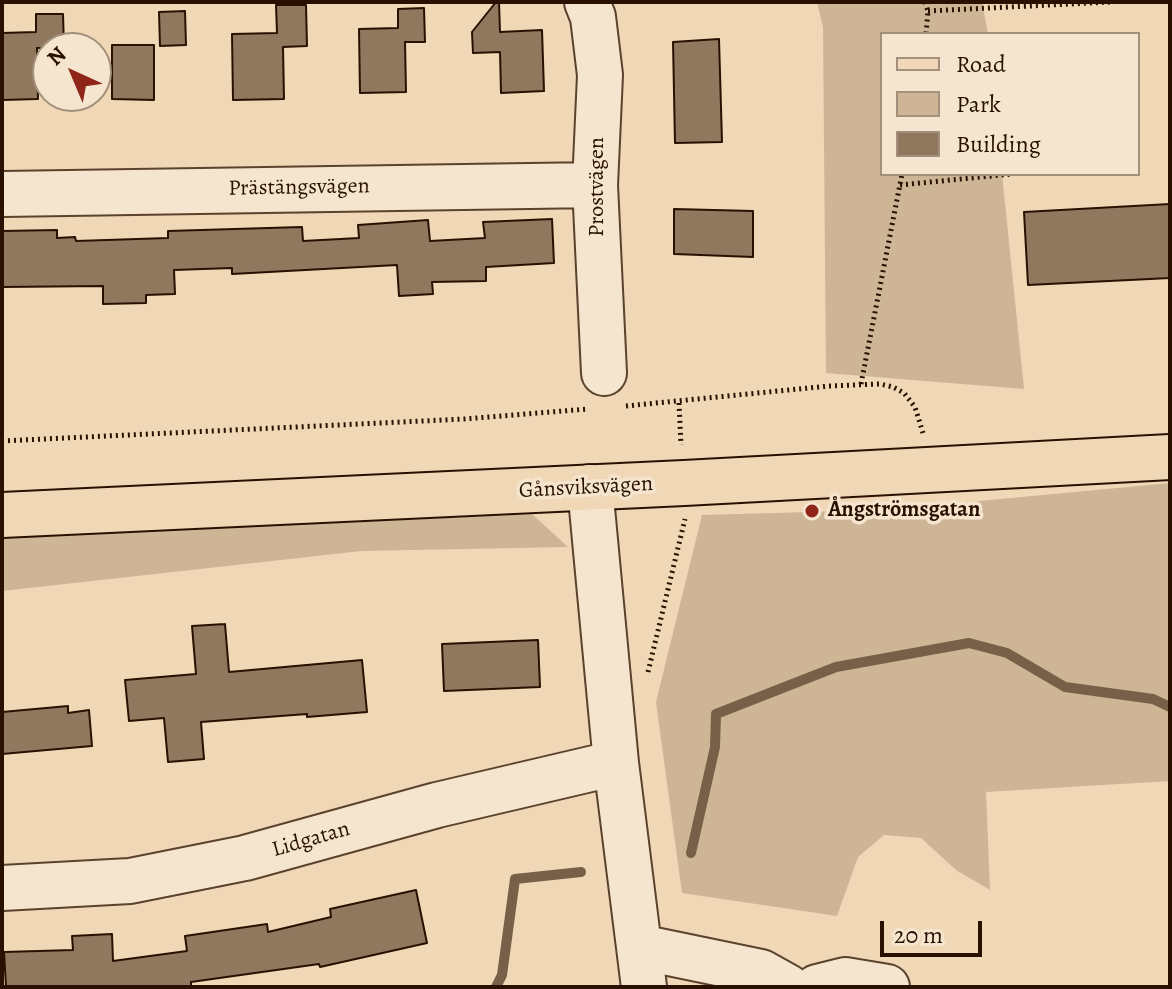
<!DOCTYPE html>
<html>
<head>
<meta charset="utf-8">
<style>
	body { margin:0 }
	#map { position:relative; width:1172px; height:989px; overflow:hidden; background:#f0d7b5; font-family:Alegreya,serif }
	canvas { display:block }
	.frame { position:absolute; inset:0; border:4px solid #281100; pointer-events:none }
	.legend { position:absolute; left:880px; top:32px; width:260px; height:144px; box-sizing:border-box; background:#f5e5cf; border:2px solid #a3907c; margin:0; padding:10px 14px; list-style:none; font-size:24px; color:#281100 }
	.legend li { display:flex; align-items:center; gap:16px; height:40px }
	.legend b { width:40px; border:2px solid #a3907c }
	.north { position:absolute; left:32px; top:32px; width:80px; height:80px; box-sizing:border-box; background:#f5e5cf; border:2px solid #a3907c; border-radius:50%; rotate:316deg; font-size:22px; font-weight:700; line-height:32px; text-align:center; color:#281100 }
	.north::after { content:''; display:block; margin:auto; width:28px; height:36px; background:#8f2418; clip-path:polygon(50% 0,100% 100%,50% 72%,0 100%) }
	.scale { position:absolute; left:880px; top:921px; width:102px; height:36px; box-sizing:border-box; border:4px solid #281100; border-top:0; padding-left:10px; font-size:24px; line-height:28px; white-space:nowrap; color:#281100; -webkit-text-stroke:6px #f5e5cf; paint-order:stroke }
</style>
</head>
<body>
<div id="map">
<canvas width="1172" height="989"></canvas>
<div class="frame"></div>
<ul class="legend">
<li><b style="height:10px;background:#f0d7b5"></b>Road</li>
<li><b style="height:22px;background:#ceb596"></b>Park</li>
<li><b style="height:22px;background:#90785e"></b>Building</li>
</ul>
<div class="north">N</div>
<div class="scale">20 m</div>
</div>
<script>
const c = document.querySelector('canvas').getContext('2d');
c.lineJoin = 'round';
function paint(path, color) {
  c.fillStyle = color;
  c.fill(path, 'evenodd');
}
function shape(rows) {
  const path = new Path2D();
  for (const r of rows) {
    path.moveTo(r[0], r[1]);
    for (let i = 2; i < r.length; i += 2) path.lineTo(r[i], r[i + 1]);
  }
  return path;
}
function stroke(path, color, width, dash) {
  c.strokeStyle = color;
  c.lineWidth = width;
  c.lineCap = dash ? 'butt' : 'round';
  c.setLineDash(dash || []);
  c.stroke(path);
}
function label(font, color, halo, rows, align = 'center') {
  c.font = font + ' Alegreya,serif';
  c.lineWidth = 7;
  c.setLineDash([]);
  c.textBaseline = 'middle';
  c.strokeStyle = halo;
  c.fillStyle = color;
  for (const [text, x, y, turn = 0] of rows) {
    c.save();
    c.translate(x, y);
    c.rotate((+turn || 0) * Math.PI / 180);
    c.textAlign = isNaN(turn) ? turn : align;
    if (halo) c.strokeText(text, 0, 0);
    c.fillText(text, 0, 0);
    c.restore();
  }
}
paint(shape([
	[817,2,982,2,988,34,882,34,882,174,1002,174,1024,389,826,373,823,27],
	[1170,483,1170,781,986,792,990,890,956,870,921,838,884,835,858,857,837,916,682,893,656,702,702,515,884,510],
	[532,514,568,547,361,551,2,591,2,538]
]), '#ceb596');
stroke(shape([
	[691,853,715,747,716,714,836,667,969,643,1007,653,1065,687,1153,699,1170,707],
	[496,987,502,975,515,879,581,872]
]), '#776047', 10);
const building = shape([
	[496,2,499,2,500,32,542,30,544,91,501,93,500,52,473,53,472,32,496,2],
	[276,5,306,5,307,46,283,47,284,99,233,100,232,34,277,33,276,5],
	[424,8,425,42,405,42,406,92,360,93,359,29,398,28,398,9,424,8],
	[185,11,186,45,160,46,159,12,185,11],
	[36,14,63,14,64,48,37,48,38,99,2,100,2,33,36,32,36,14],
	[719,39,722,142,675,143,673,42,719,39],
	[112,45,154,45,154,100,112,99,112,45],
	[1170,204,1170,278,1028,285,1024,212,1170,204],
	[674,209,753,211,753,257,674,254,674,209],
	[552,219,554,263,486,267,486,281,432,282,433,294,399,296,397,265,232,274,232,268,174,270,175,294,146,295,146,303,103,304,103,286,2,287,2,231,57,230,57,238,75,237,76,241,168,238,168,231,302,227,303,241,359,238,358,225,428,220,430,241,485,238,483,222,552,219],
	[225,624,229,672,362,660,367,712,307,717,307,714,201,722,204,759,168,762,164,718,129,721,125,680,196,674,192,626,225,624],
	[538,640,540,687,444,691,442,644,538,640],
	[68,706,68,713,89,710,92,746,2,754,2,712,68,706],
	[416,890,427,943,320,967,319,964,191,982,191,987,6,987,4,952,73,950,72,936,112,934,113,961,187,951,185,936,267,924,268,932,331,917,330,909,416,890]
]);
paint(building, '#90785e');
stroke(building, '#281100', 2);
const minor = shape([
	[587,2,593,17,600,75,595,185,604,373],
	[2,194,595,185],
	[590,487,616,763,644,987],
	[2,888,130,881,245,858,437,805,616,763],
	[640,947,761,972,788,987],
	[817,987,845,980,887,987]
]);
const major = shape([
	[2,515,684,483,1170,457]
]);
stroke(minor, '#5a422d', 48);
stroke(major, '#281100', 48);
stroke(shape([
	[925,2,928,11,926,34],
	[928,11,1111,2],
	[900,185,1012,174],
	[861,384,902,174],
	[679,403,681,445],
	[626,406,829,386,880,384,893,387,904,393,915,407,923,433],
	[2,441,464,419,588,409],
	[648,672,685,519]
]), '#281100', 5, [2, 4]);
stroke(minor, '#f5e5cf', 44);
stroke(major, '#f0d7b5', 44);
for (const [x, y, r, color] of [
	[812,511,8,"#8f2418"]
]) {
  const dot = new Path2D();
  dot.arc(x, y, r, 0, 2 * Math.PI);
  c.fillStyle = color;
  c.fill(dot);
  stroke(dot, '#f5e5cf', 3);
}
label('22px', '#281100', '#f5e5cf', [
	["Prostvägen",598,187,-90],
	["Prästängsvägen",299,188,-1],
	["Gånsviksvägen",586,488,-3],
	["Lidgatan",311,840,-16]
]);
label('bold 22px', '#281100', '#f5e5cf', [
	["Ångströmsgatan",828,511]
], 'left');
</script>
</body>
</html>
